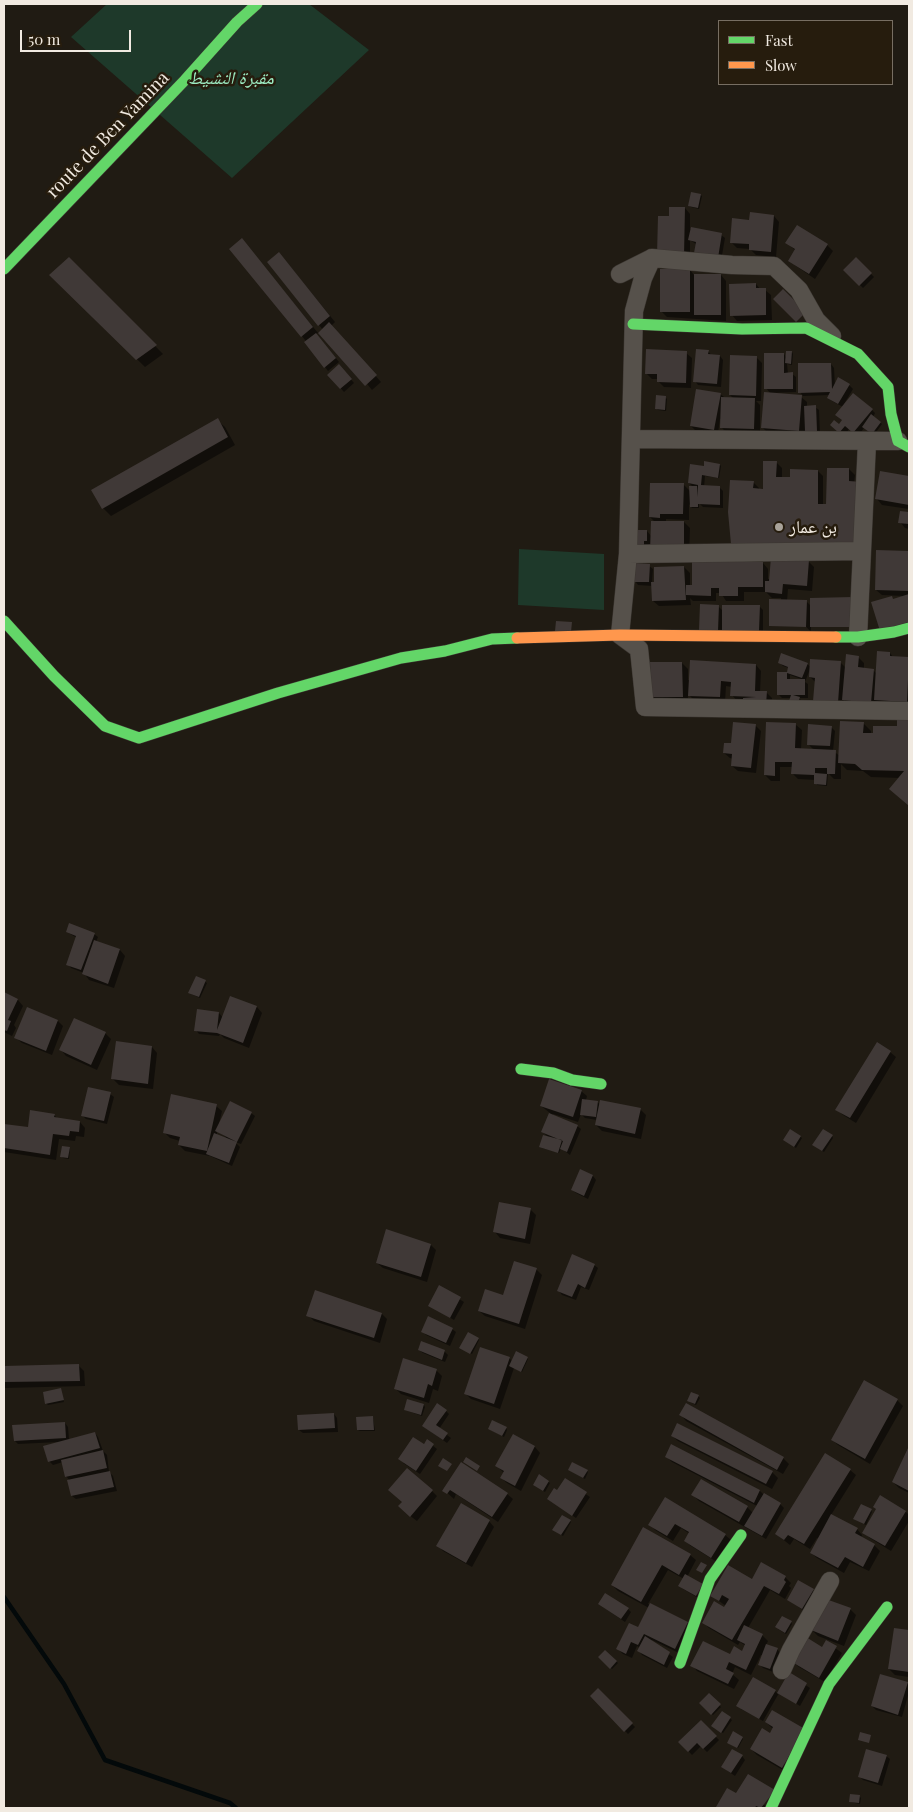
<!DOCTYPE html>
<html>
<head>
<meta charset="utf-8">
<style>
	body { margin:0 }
	#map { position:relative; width:913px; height:1812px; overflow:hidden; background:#201b13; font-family:"Playfair Display",serif }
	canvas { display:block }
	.frame { position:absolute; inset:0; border:5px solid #f1eae1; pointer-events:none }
	.legend { position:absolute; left:718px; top:20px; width:175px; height:65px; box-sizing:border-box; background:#261c0d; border:1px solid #776e62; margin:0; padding:6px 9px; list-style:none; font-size:15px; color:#f1eae1 }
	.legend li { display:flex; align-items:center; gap:10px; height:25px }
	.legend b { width:25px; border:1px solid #776e62 }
	.scale { position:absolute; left:20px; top:30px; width:111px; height:22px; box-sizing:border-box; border:2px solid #f1eae1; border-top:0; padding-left:6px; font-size:15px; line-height:18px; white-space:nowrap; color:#f1eae1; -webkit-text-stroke:4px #261c0d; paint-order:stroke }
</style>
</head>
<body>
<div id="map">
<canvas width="913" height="1812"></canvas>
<div class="frame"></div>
<ul class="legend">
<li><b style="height:6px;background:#63d668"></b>Fast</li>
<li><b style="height:6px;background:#ff974d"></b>Slow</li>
</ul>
<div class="scale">50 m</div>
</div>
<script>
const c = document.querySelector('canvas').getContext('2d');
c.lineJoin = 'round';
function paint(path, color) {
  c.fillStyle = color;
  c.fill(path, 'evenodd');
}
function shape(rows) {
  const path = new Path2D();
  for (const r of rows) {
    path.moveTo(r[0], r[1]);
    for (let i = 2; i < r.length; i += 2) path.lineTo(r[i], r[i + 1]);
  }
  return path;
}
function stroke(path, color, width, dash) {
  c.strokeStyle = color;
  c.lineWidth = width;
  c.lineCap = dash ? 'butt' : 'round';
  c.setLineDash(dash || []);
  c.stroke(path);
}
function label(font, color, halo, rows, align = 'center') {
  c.font = font + ' "Playfair Display","Noto Naskh Arabic",serif';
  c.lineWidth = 5;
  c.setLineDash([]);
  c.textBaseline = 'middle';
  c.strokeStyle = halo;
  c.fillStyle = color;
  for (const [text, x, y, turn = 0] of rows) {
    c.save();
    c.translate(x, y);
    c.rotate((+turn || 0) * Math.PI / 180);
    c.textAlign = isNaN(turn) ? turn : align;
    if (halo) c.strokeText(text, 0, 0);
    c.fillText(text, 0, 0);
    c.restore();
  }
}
paint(shape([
	[107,4,309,4,369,50,232,178,71,37],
	[519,549,604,554,604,610,518,605]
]), '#1e392a');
paint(shape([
	[700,195,702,196,699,209,691,207,689,206],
	[685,208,690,214,690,229,721,235,725,238,721,261,690,240,690,261,658,254,670,217],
	[774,216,779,222,776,257,756,255,750,249,737,248,731,242,751,221],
	[797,226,827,245,833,251,815,279,796,266,790,260,796,251,787,243],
	[247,246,318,333,316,334,339,362,328,371,302,336],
	[69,259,163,354,145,367,51,275],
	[856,259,874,277,863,288,845,270],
	[285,260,335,322,331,326,381,382,372,390,319,325],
	[690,270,694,275,721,275,726,281,726,321,667,317,661,311],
	[756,284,761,290,765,290,771,295,772,320,737,321,732,315],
	[708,351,712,356,720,356,723,360,721,387,698,385,695,381],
	[792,352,793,354,792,365,787,364,788,374,792,374,796,377,796,392,770,393,766,388,784,354,786,357],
	[686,353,692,358,691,388,664,387,658,381,658,379,652,379,646,373],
	[756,357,762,363,761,401,756,401,760,405,760,434,727,433,722,428,722,419,720,419,718,433,695,430,691,426,720,394,724,397,734,399,730,395],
	[831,364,834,368,835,387,849,385,853,389,844,404,872,410,875,413,873,417,882,424,874,435,864,428,858,436,849,429,844,436,835,428,843,421,843,407,832,401,828,398,830,395,803,396,800,392],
	[342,369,354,383,344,392,329,375],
	[801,397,807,402,807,407,815,407,819,410,820,434,809,434,805,430,804,436,768,433,763,428],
	[666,398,667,399,666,411,658,410,657,409],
	[217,420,225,427,235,445,111,516,103,508],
	[776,462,782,468,782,479,791,479,818,471,823,476,823,505,827,505,849,469,855,475,854,483,867,489,736,547,753,482,759,488,759,490,764,490],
	[720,465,721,466,719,478,705,476,704,487,719,487,723,491,723,508,703,507,699,503,699,508,692,508,689,504,689,520,666,519,666,522,684,522,690,528,689,557,652,544,647,545,647,552,637,552,647,531,652,537,655,522,650,517,683,484,690,491,693,487,689,483,702,467],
	[881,472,909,477,909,509,882,505,877,499],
	[901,512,909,514,909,529,905,528,900,522],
	[877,551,909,552,909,629,894,600,904,596,882,595,876,590],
	[808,561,814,567,812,591,788,589,787,601,806,601,811,606,811,632,781,600,781,598,772,598,766,592,744,592,744,601,726,601,721,593,716,593,716,601,693,601,690,598,691,605,659,606,653,601,653,586,638,585,635,581,649,566,653,569,652,583,684,567,690,573,690,586,763,563,768,569,768,579,770,579],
	[718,606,724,612,759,606,763,610,763,634,704,633],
	[890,653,893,657,909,658,909,707,881,706,877,701,876,708,849,705,844,700,843,708,810,677,810,669,805,682,808,684,808,698,799,698,801,700,798,708,792,698,782,698,778,694,778,673,787,673,789,668,783,666,779,662,807,664,811,667,840,662,846,668,858,657,864,663,864,669,873,670,877,674],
	[790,675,804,680,790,681],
	[682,663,688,669,688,680,756,665,761,671,760,692,766,692,772,698,771,710,737,701,732,695,732,687,726,686,725,702,695,701,688,694,688,702,658,702,652,696],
	[898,721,909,722,909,806,890,789,900,778,871,777,863,771,847,770,841,764,841,779,834,779,828,773,827,786,817,785,816,780,798,779,792,773,793,767,780,767,780,781,771,781,765,775,796,725,802,730,801,749,814,750,808,744,831,727,835,731,833,751,840,756,863,723,871,731,871,735,898,728],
	[755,725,761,731,756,773,738,771,732,766,733,759,730,758,724,753],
	[67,932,94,934,98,937,96,942,120,950,125,956,114,988,89,980,84,973,71,968,68,964,77,938],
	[196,977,207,983,200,998,191,994],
	[4,994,18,1000,23,1006,14,1025,16,1028,12,1036,4,1032],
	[257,1007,262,1013,249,1048,224,1038,220,1034,219,1036,199,1034,196,1030,219,1013,223,1018],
	[58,1021,63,1026,52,1055,22,1043,16,1038],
	[105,1033,111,1039,97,1070,66,1056,61,1050],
	[152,1047,157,1053,153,1089,119,1085,113,1079],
	[890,1052,896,1057,856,1123,843,1115,837,1110],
	[581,1091,587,1096,586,1100,597,1102,601,1105,640,1109,646,1115,641,1139,602,1131,596,1125,597,1120,585,1118,581,1114,578,1122,553,1114,553,1116,577,1126,581,1129,570,1155,561,1148,559,1153,542,1148,549,1138,543,1132,550,1113,541,1106],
	[110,1094,114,1097,107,1124,86,1119,83,1116],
	[216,1106,222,1111,219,1124,251,1113,255,1116,241,1144,235,1142,240,1147,232,1166,210,1156,185,1151,179,1145,180,1141,170,1138,164,1132],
	[217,1131,226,1137,225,1139,217,1135],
	[54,1115,58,1119,80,1122,85,1128,84,1137,76,1136,75,1141,59,1139,56,1160,4,1152,4,1125,29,1129],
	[790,1130,802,1138,796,1148,786,1141],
	[832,1136,833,1138,824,1152,815,1146],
	[69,1148,70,1149,69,1159,63,1158,61,1156],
	[581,1171,593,1176,596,1180,588,1199,576,1193,572,1190],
	[530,1209,536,1215,530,1244,500,1238,495,1232],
	[431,1245,436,1250,427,1282,383,1268,377,1263],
	[594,1265,598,1268,589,1290,581,1287,576,1300,562,1295,559,1291],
	[536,1269,542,1275,525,1329,485,1316,479,1311,504,1296],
	[440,1287,464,1302,454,1320,430,1306],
	[382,1314,387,1319,380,1343,314,1321,308,1315],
	[452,1329,456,1332,450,1346,426,1335,423,1331],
	[478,1339,479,1340,472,1354,462,1349],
	[419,1350,444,1351,448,1355,445,1362,423,1353],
	[509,1358,513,1362,527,1358,528,1359,522,1372,514,1368,500,1409,471,1399,465,1393],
	[79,1366,84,1371,85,1386,4,1388,4,1367],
	[436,1370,442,1376,438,1391,433,1389,429,1403,401,1394,395,1388],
	[61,1390,64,1402,48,1405,46,1403],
	[698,1396,700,1398,696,1405,690,1402],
	[897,1400,903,1406,870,1464,838,1445,832,1440],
	[424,1405,425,1407,422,1416,405,1410],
	[446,1411,449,1414,439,1429,451,1438,447,1443,423,1426],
	[334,1414,337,1418,338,1432,303,1433,299,1430],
	[681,1415,783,1458,789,1464,783,1474,686,1421],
	[373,1417,375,1431,360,1431,358,1430],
	[65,1423,68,1427,69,1440,95,1433,98,1437,103,1451,107,1455,109,1472,113,1476,117,1491,76,1499,72,1496,70,1481,66,1476,63,1462,53,1465,49,1461,59,1442,18,1444,15,1441],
	[506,1428,507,1430,504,1437,491,1430],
	[514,1435,535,1447,540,1453,521,1491,507,1483,501,1478,504,1473,497,1466],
	[672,1436,772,1472,778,1478,772,1489,678,1441],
	[427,1441,437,1449,420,1474,403,1463],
	[672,1445,760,1491,764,1495,780,1504,784,1508,766,1539,699,1501,693,1495,701,1481,747,1507,753,1513,757,1506,672,1462,666,1456],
	[909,1449,909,1493,899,1488,893,1482],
	[461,1464,507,1494,513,1499,498,1522,456,1494,454,1499,444,1490],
	[850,1470,856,1475,831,1515,857,1529,862,1535,861,1538,874,1545,880,1551,869,1571,850,1562,844,1573,817,1558,811,1553,819,1539,817,1538,810,1549,794,1539,790,1545,776,1534],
	[571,1471,587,1471,588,1472,585,1479],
	[539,1476,550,1483,545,1492,535,1486],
	[565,1480,590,1497,576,1518,548,1499,558,1492],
	[432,1491,437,1496,417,1521,405,1512],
	[665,1498,725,1535,731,1540,717,1562,691,1546,685,1541,690,1534,681,1528,673,1541,655,1530,650,1524],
	[871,1510,872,1512,866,1525,856,1520],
	[906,1512,909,1515,909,1521,891,1551,870,1538,864,1532],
	[489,1521,494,1527,472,1567,443,1551,438,1545],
	[570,1521,571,1522,563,1536,555,1531],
	[644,1529,690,1555,696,1560,687,1577,700,1599,683,1589,680,1586,684,1579,668,1570,648,1604,688,1623,681,1654,652,1640,651,1642,673,1657,667,1668,642,1655,639,1651,640,1648,637,1646,632,1658,623,1654,617,1648,638,1629,649,1608,618,1591,612,1585],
	[785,1577,791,1583,789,1586,791,1588,785,1599,770,1590,748,1628,762,1635,768,1641,766,1645,777,1649,780,1653,773,1672,763,1668,760,1665,763,1655,761,1655,751,1675,735,1667,732,1674,739,1680,734,1689,697,1671,692,1665,743,1652,746,1646,740,1642,738,1645,709,1628,703,1622,724,1609,726,1606,712,1596,752,1581],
	[813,1590,816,1594,806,1612,788,1600],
	[603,1607,628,1609,631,1612,625,1622],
	[850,1609,856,1615,844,1646,818,1636,812,1630],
	[791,1622,792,1624,786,1634,778,1629],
	[895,1630,909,1632,909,1677,895,1675,889,1669],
	[827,1642,842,1653,825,1682,799,1667,793,1662,823,1648],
	[605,1651,618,1663,612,1669,600,1657],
	[789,1674,810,1688,800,1706,779,1693,763,1721,741,1709,775,1691,778,1694],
	[907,1683,909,1685,909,1692,902,1717,876,1710,872,1706],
	[598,1690,635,1727,628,1734,591,1696],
	[709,1695,721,1707,713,1715,700,1703],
	[772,1711,788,1773,757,1755,751,1749,770,1735,773,1729,766,1722],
	[722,1713,732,1720,723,1733,714,1728],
	[701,1722,719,1740,707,1752,701,1746,692,1755,680,1742],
	[742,1738,743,1739,738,1748,730,1744],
	[742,1756,745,1760,735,1776,722,1767],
	[886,1756,890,1759,882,1786,863,1780,859,1776],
	[736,1795,773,1808,719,1808,717,1807],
	[859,1796,861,1798,860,1804,850,1802]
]), '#0007');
stroke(shape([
	[4,1597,64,1684,105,1760,230,1803,236,1808]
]), '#03090a', 4.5);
paint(shape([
	[691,192,701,194,698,208,688,206],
	[669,207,685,207,684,256,657,255,658,216,669,216],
	[750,212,774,215,771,252,749,250,749,244,730,243,732,218,749,220],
	[797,225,828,244,809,274,788,261,795,249,785,243],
	[691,227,722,233,718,258,694,253,696,242,688,240],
	[242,238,313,327,301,337,229,249],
	[279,252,330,316,318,326,267,262],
	[69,257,157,345,136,360,49,275],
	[856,257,872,273,859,286,843,270],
	[660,269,690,269,690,312,660,312],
	[694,274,721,274,721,315,694,315],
	[756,283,756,288,766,288,766,315,730,316,729,284],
	[783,289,806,312,796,322,773,299],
	[329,322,377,375,365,386,318,333],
	[316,333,336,358,324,368,304,342],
	[646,349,687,351,686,383,657,382,657,374,645,374],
	[696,349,709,350,708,354,720,355,717,384,693,382],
	[786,351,792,351,791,364,785,363],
	[764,353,784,353,784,373,793,372,793,389,764,389],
	[730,355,757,356,756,396,729,395],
	[798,363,831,363,832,389,838,377,850,384,838,404,827,398,830,392,798,393],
	[339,364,352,379,340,389,327,375],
	[696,389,721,393,714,430,690,426],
	[764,392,802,395,799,431,761,428],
	[853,393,873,409,853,433,845,426,839,433,830,425,834,420,839,424,842,420,835,415],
	[656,395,666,396,665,410,655,409],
	[721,397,755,398,754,429,720,428],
	[816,405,817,431,805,431,804,406],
	[871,414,881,422,872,434,862,427],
	[218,418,228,437,102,509,91,490],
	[704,461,720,464,718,478,702,475,701,485,720,486,720,505,698,504,698,507,690,507,689,486,697,486,698,497,698,485,688,483,690,464,704,466],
	[763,461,777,461,776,477,790,477,790,469,818,470,818,504,826,504,827,468,849,468,849,481,862,482,860,543,731,544,728,512,730,480,754,481,753,488,763,489],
	[880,471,909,476,909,505,875,499],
	[650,483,684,483,683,514,660,514,660,518,649,517],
	[900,511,909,512,909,524,898,523],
	[651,521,684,521,684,551,650,551],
	[633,530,647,530,647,541,644,541,644,549,632,549],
	[876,550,909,551,909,591,875,590],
	[771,557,809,560,807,586,783,584,782,594,765,592,765,581,769,581],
	[692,561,763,562,763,587,738,587,738,596,719,596,719,588,711,588,711,596,686,595,686,585,692,585],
	[635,563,650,564,649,582,634,582],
	[684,566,686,600,652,601,651,582,654,582,654,567],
	[909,594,909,622,880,631,871,602,892,596,893,599],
	[853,597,854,627,810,627,810,598],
	[769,599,807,600,806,627,769,626],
	[700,604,719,605,718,631,699,630],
	[722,605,760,605,759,631,722,631],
	[556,621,572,622,571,632,555,631],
	[877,651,890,652,890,656,909,657,907,702,874,700],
	[781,653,808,663,802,678,787,673,787,679,805,679,805,695,793,695,800,697,797,707,788,704,791,695,777,695,777,672,787,672,788,667,778,663],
	[846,654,859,656,858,667,874,669,871,703,842,700],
	[810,659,841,661,838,703,813,701,815,678,809,677],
	[690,660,756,664,755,691,767,691,766,705,743,705,743,698,756,697,730,696,731,682,721,681,720,697,688,696],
	[650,662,682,662,683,697,651,697],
	[897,720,909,720,909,806,889,789,904,771,862,770,855,764,838,763,840,721,864,722,863,733,873,733,873,726,897,726],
	[733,722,756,724,751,768,731,766,732,754,723,753,724,743,731,743],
	[766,722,796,723,795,748,836,750,835,774,827,774,827,768,815,768,815,773,827,774,826,785,814,784,814,775,791,774,792,762,775,762,775,776,764,775],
	[808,724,832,726,830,746,807,745],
	[69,923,95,933,81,970,66,965,76,936,66,932],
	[94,940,120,949,108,984,82,974],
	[196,976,206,980,199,997,188,993],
	[4,992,18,999,8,1020,11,1021,7,1031,4,1030],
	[230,996,257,1006,243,1043,217,1033,194,1031,197,1009,219,1012,217,1030],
	[27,1007,58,1020,46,1051,14,1038],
	[74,1018,106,1032,91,1065,59,1050],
	[116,1041,152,1046,148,1084,111,1079],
	[877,1042,891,1051,850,1118,835,1110],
	[549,1079,582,1090,573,1117,540,1106],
	[88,1087,111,1092,104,1121,81,1116],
	[171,1094,217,1104,207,1151,178,1145,180,1137,163,1133],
	[582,1099,598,1101,596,1117,580,1115],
	[600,1100,641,1108,635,1134,595,1125],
	[230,1101,252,1112,237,1142,215,1131],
	[30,1110,55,1114,54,1117,80,1121,79,1132,70,1131,69,1136,53,1134,50,1155,4,1148,4,1124,28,1127],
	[549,1113,578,1125,567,1152,560,1149,563,1141,541,1132],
	[790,1129,801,1136,794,1147,783,1140],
	[823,1129,833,1135,822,1151,812,1145],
	[214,1133,237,1142,229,1163,206,1154],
	[543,1135,562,1140,558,1153,539,1147],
	[62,1146,70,1147,68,1158,60,1157],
	[580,1169,593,1175,584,1196,571,1190],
	[499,1202,531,1208,525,1239,493,1232],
	[386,1229,431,1244,421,1277,376,1263],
	[572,1254,595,1264,585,1288,578,1284,572,1297,557,1291],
	[514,1261,537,1268,519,1324,478,1311,485,1289,503,1295],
	[439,1285,461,1297,450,1318,428,1306],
	[315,1290,382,1313,374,1338,306,1316],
	[428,1316,453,1328,446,1343,421,1332],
	[468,1332,479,1338,470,1354,459,1348],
	[421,1341,445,1350,442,1360,418,1350],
	[480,1347,510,1357,494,1404,464,1394],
	[516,1351,528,1357,521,1372,509,1366],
	[403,1358,437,1369,432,1386,428,1384,424,1398,394,1389],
	[79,1364,80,1381,4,1382,4,1366],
	[864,1380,898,1399,865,1459,831,1440],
	[61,1388,64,1400,45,1404,43,1392],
	[691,1392,699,1395,695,1404,687,1401],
	[407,1399,424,1404,421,1415,404,1410],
	[437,1403,447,1410,436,1425,448,1433,443,1440,422,1426],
	[686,1403,784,1457,777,1470,679,1415],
	[334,1413,335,1428,298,1430,297,1415],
	[373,1416,374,1430,357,1430,356,1417],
	[492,1420,507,1427,502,1436,488,1429],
	[65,1422,66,1438,14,1441,12,1425],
	[677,1423,773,1471,766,1484,671,1436],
	[95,1432,100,1448,48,1462,43,1446],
	[513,1434,535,1446,515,1486,500,1478,504,1471,495,1466],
	[413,1437,424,1444,427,1439,434,1444,416,1471,398,1459],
	[671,1444,760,1490,754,1503,665,1457],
	[909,1446,909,1491,892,1482],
	[103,1450,107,1468,65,1477,61,1460],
	[825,1453,851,1469,804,1544,788,1535,784,1540,775,1534],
	[466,1457,480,1466,477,1471,463,1462],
	[443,1458,452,1464,447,1471,438,1466],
	[461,1462,508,1493,492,1517,450,1490,447,1494,442,1491],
	[572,1462,588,1470,583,1478,568,1470],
	[407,1468,433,1490,410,1517,398,1506,402,1502,388,1490],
	[110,1471,114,1487,71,1496,67,1480],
	[539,1474,549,1481,543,1491,533,1485],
	[565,1478,587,1492,572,1516,547,1499,554,1488,557,1490],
	[701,1479,748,1506,739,1522,691,1495],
	[764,1493,781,1503,762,1536,744,1526],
	[880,1495,906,1511,885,1546,862,1533,876,1509,873,1507],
	[665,1497,726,1534,711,1558,684,1541,689,1532,675,1524,667,1536,648,1525],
	[461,1503,490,1520,466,1563,436,1546],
	[861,1504,872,1509,864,1524,853,1519],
	[831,1514,858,1528,855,1533,875,1544,863,1567,845,1557,838,1568,810,1553],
	[562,1515,571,1520,561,1535,552,1530],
	[643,1527,691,1554,679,1575,662,1565,641,1602,611,1585],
	[701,1562,707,1565,702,1573,696,1570],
	[761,1562,786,1576,784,1580,786,1582,779,1594,764,1586,732,1640,702,1623,714,1601,724,1607,729,1599,722,1595,719,1601,710,1596,728,1565,752,1579],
	[685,1574,703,1584,696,1596,678,1586],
	[798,1580,814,1589,802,1609,787,1600],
	[605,1593,629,1608,621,1619,598,1604],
	[823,1598,851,1608,838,1641,811,1630],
	[650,1603,688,1622,675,1649,644,1634,638,1645,631,1642,626,1654,616,1649,629,1623,638,1627],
	[782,1616,792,1621,785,1633,775,1627],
	[744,1625,763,1634,746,1670,729,1662,726,1669,734,1673,728,1684,690,1666,703,1641,730,1654,734,1646,742,1651,745,1644,737,1640],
	[894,1628,909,1630,909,1672,888,1669],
	[645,1636,670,1652,664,1665,637,1651],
	[806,1637,822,1647,826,1640,837,1646,819,1678,792,1662],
	[766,1644,778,1648,770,1669,758,1665],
	[605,1650,617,1661,610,1669,598,1657],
	[789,1672,807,1683,796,1704,777,1693],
	[880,1674,908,1682,898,1715,871,1706],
	[753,1677,776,1690,759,1719,736,1706],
	[598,1688,633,1723,624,1732,590,1696],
	[709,1693,721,1704,711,1715,699,1703],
	[772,1710,805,1729,782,1768,750,1749,762,1728,770,1733,773,1727,765,1722],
	[722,1711,731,1717,721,1733,711,1726],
	[701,1720,717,1736,703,1749,697,1743,688,1752,678,1742],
	[733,1731,743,1737,737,1748,727,1743],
	[860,1732,871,1735,869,1743,858,1740],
	[732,1749,743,1755,731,1773,721,1767],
	[866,1749,887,1755,878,1783,858,1777],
	[748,1774,775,1790,761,1808,756,1806,755,1808,716,1807,727,1788,736,1793],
	[850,1794,860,1795,859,1803,849,1802]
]), '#403937');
const street = shape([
	[620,274,652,258],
	[832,336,816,320,799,290,774,266,732,265,652,258,643,278,634,311,628,554,620,635,639,649,645,707,909,711],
	[631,439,898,441],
	[628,554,862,551],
	[858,637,867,442],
	[782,1670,791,1650,830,1581]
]);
const fast = shape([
	[4,269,185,80,237,22,257,4],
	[633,324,742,329,806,328,858,354,888,387,891,414,898,441,909,447],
	[4,621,54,676,105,726,139,738,278,693,401,658,445,651,492,639,517,638],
	[836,637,858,637,894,632,909,628],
	[521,1069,553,1073,572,1080,601,1084],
	[680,1663,710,1579,741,1535],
	[771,1808,829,1684,887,1607]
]);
const slow = shape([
	[517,638,620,635,836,637]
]);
stroke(street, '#3c3732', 19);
stroke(fast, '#3c3732', 12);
stroke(slow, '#3c3732', 12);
stroke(street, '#56514b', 18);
stroke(fast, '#63d668', 11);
stroke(slow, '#ff974d', 11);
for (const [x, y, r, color] of [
	[779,527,5,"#a8a299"]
]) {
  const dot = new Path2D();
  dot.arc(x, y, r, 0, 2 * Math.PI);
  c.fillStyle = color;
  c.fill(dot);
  stroke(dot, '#261c0d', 2);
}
label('italic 18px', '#9cebc2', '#261c0d', [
	["مقبرة النشيط",231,78]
]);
label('18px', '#f1eae1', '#261c0d', [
	["route de Ben Yamina",108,135,-46]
]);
label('18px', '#f1eae1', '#261c0d', [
	["بن عمار",789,527]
], 'left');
</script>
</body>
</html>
